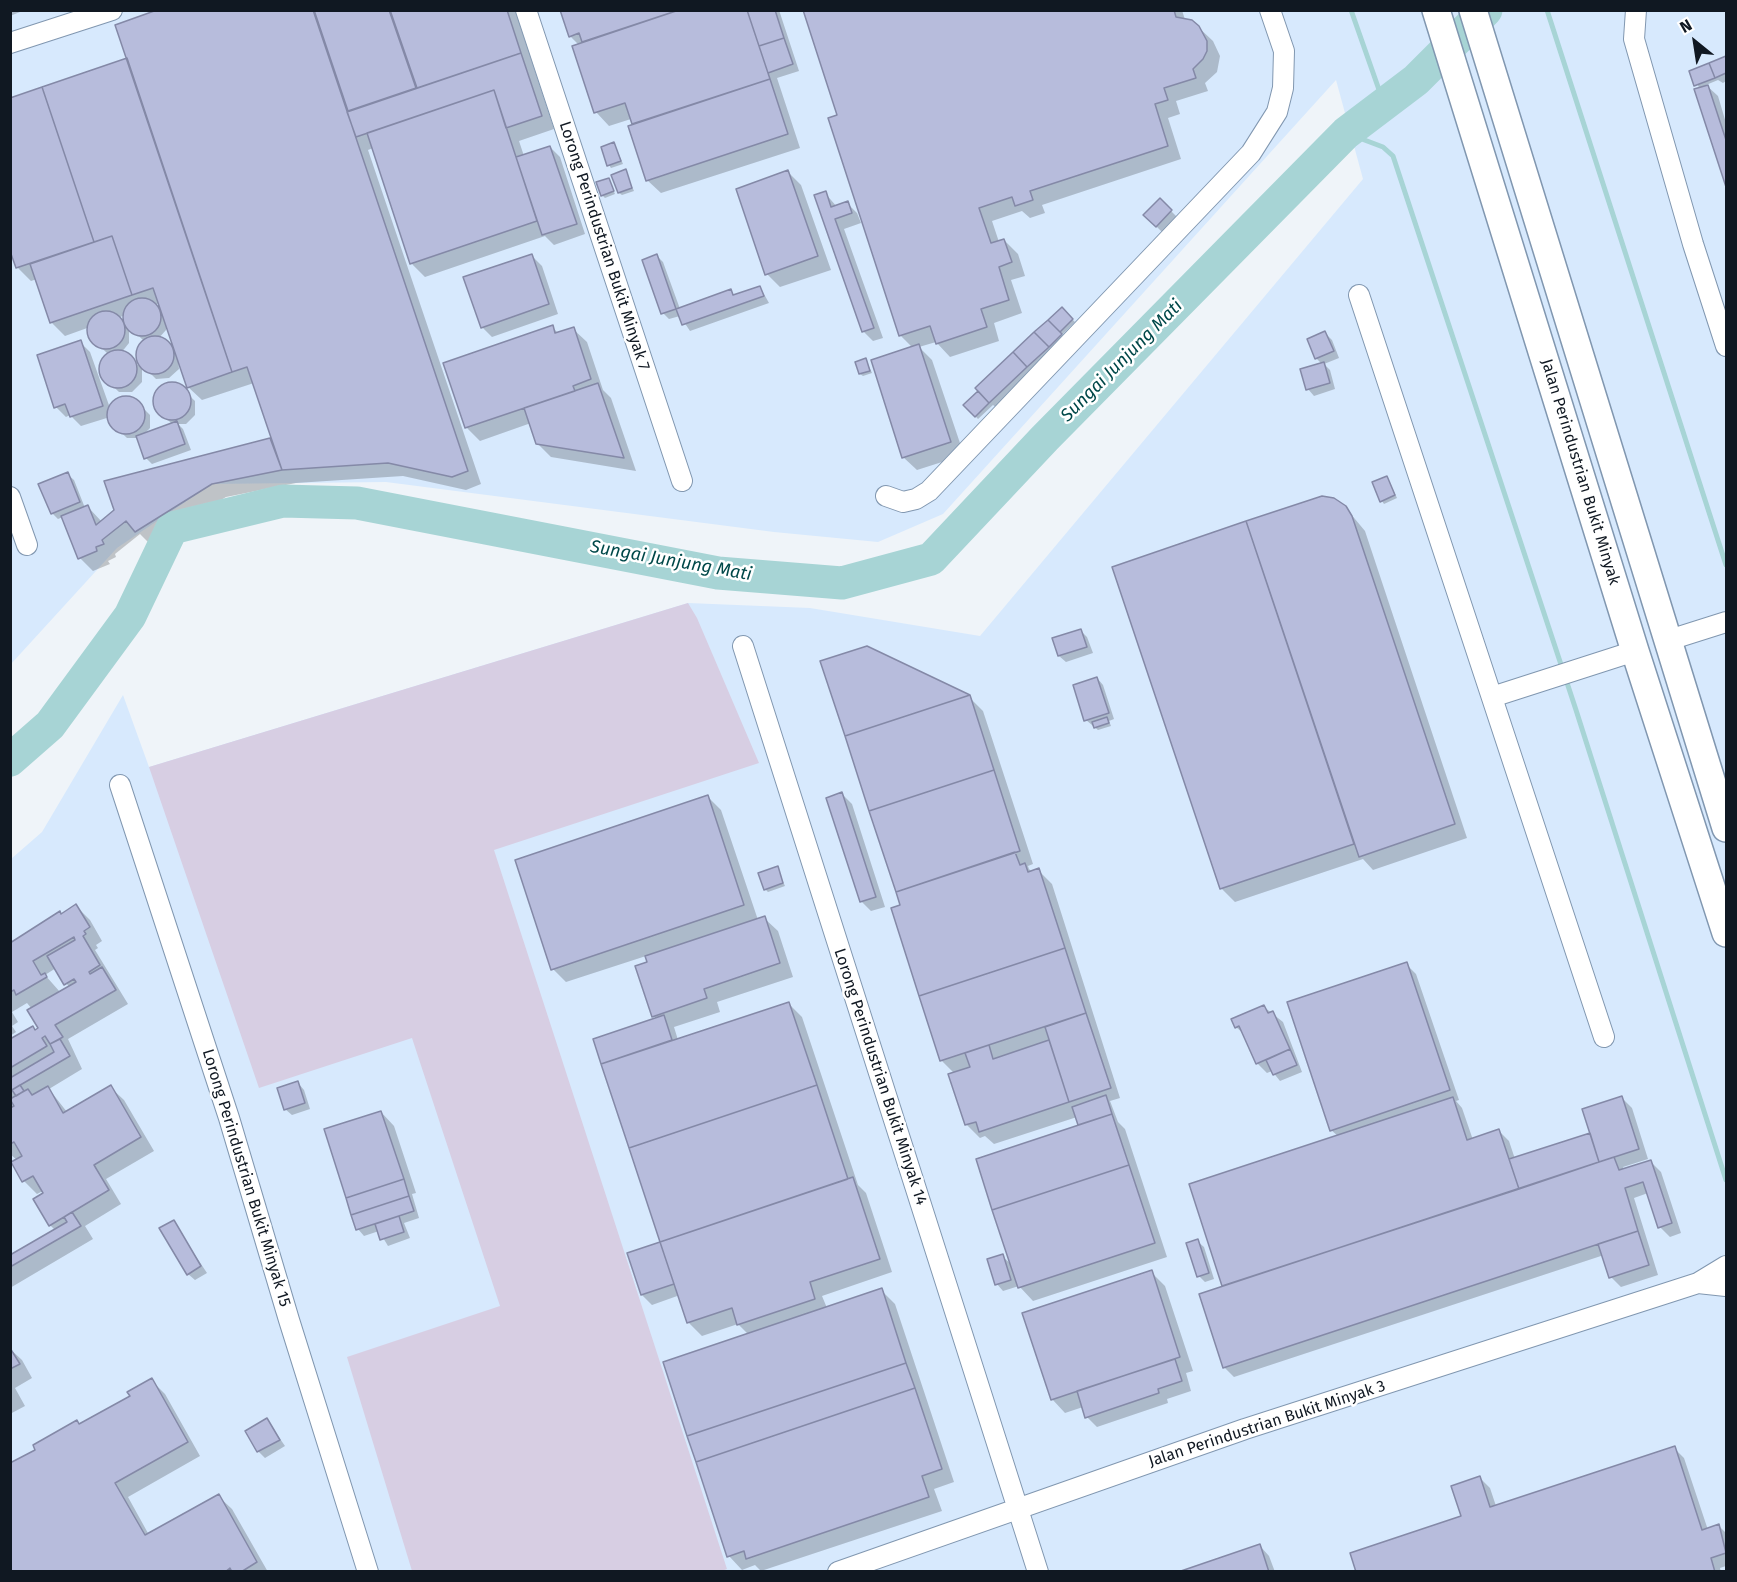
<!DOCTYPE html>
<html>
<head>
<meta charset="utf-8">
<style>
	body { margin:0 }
	#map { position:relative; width:1737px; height:1582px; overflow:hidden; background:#eff4f9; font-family:"Fira Sans",sans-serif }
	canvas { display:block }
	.frame { position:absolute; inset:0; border:12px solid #101822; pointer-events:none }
	.north { position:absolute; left:1665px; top:12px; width:60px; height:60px; -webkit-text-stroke:4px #fff; paint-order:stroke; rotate:330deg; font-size:16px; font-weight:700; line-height:24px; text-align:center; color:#101822 }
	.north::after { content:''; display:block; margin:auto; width:21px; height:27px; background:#101822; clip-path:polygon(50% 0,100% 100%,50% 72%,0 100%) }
</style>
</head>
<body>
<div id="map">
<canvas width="1737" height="1582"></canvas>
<div class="frame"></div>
<div class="north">N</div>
</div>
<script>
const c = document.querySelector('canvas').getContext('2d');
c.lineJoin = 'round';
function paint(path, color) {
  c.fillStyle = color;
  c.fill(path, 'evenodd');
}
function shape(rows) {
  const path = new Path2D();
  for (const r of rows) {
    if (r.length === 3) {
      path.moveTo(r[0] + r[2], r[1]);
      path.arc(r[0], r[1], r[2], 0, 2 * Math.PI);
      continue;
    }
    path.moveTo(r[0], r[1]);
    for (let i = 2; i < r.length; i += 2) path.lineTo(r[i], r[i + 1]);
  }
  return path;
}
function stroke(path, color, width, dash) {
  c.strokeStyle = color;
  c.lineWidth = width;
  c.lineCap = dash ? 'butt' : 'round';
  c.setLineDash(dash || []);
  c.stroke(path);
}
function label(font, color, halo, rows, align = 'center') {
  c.font = font + ' "Fira Sans",sans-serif';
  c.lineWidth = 5;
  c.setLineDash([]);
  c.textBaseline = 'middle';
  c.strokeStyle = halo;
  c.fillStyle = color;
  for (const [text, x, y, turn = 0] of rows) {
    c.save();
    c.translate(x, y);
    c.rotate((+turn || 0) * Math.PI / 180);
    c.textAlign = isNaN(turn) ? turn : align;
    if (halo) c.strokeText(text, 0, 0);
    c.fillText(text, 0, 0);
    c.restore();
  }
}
paint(shape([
	[11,11,1726,11,1726,1571,11,1571,11,859,42,832,123,695,149,767,688,603,810,608,980,636,1363,179,1336,80,943,514,878,542,774,532,386,482,212,484,117,548,11,664]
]), '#d7e9fd');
paint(shape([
	[688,603,697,618,759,763,494,850,727,1569,719,1572,412,1571,347,1357,500,1306,412,1038,259,1088,149,767]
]), '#d7cee3');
paint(shape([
	[10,10,25,10,10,16],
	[161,10,515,10,554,129,519,141,524,156,550,147,560,157,585,234,554,245,545,236,425,277,412,264,373,148,368,150,481,484,466,490,403,476,296,483,226,497,150,544,140,534,115,554,116,557,108,561,110,564,93,571,80,558,63,517,58,519,52,513,67,474,74,480,85,508,88,507,102,522,116,511,106,482,272,439,254,383,202,400,188,387,178,360,179,369,169,378,156,379,139,362,139,348,147,340,143,340,129,327,129,343,121,353,125,353,142,369,142,382,132,392,119,392,102,376,102,362,111,353,107,353,90,337,90,327,65,336,51,322,37,279,31,281,18,268,10,246],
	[160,303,164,315,154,305],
	[126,315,126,327,117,318],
	[166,322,177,354,162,339,158,339,166,330],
	[562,10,779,10,799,71,777,78,800,148,661,193,647,180,631,119,609,126,596,112,574,47,579,45,570,36],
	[804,10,1182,10,1185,20,1198,27,1213,41,1220,56,1217,72,1205,83,1208,91,1176,101,1180,114,1168,118,1181,159,1042,205,1045,213,1030,218,1022,211,992,221,999,242,1004,240,1018,254,1025,276,1011,280,1022,313,994,323,999,341,950,357,936,342,919,347,932,360,964,455,917,470,903,457,913,348,900,335,839,116],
	[1726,58,1726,81,1723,83,1718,80,1706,85,1718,96,1726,123,1726,182,1696,90,1700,89,1690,72],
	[614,143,623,164,611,168,609,165],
	[625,171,634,191,622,195,619,193],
	[788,172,801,185,831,270,780,287,767,274],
	[608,179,615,194,605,198,602,195],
	[825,193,837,207,847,203,857,213,861,223,844,229,883,338,873,341,863,331],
	[1160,200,1178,218,1163,233,1145,215],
	[532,256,542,266,558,314,492,337,482,327],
	[657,256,663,262,680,309,731,291,735,296,760,287,769,303,690,331,680,316,669,319,663,313],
	[1062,309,1075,322,1062,335,1067,341,997,408,993,405,978,419,965,405],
	[552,327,559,334,573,329,587,342,603,390,611,398,636,471,551,457,537,443,531,423,480,441,466,427],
	[1325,333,1332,340,1339,358,1324,364,1330,370,1335,389,1314,396,1308,389,1322,364,1316,358],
	[80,342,90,352,110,408,119,398,133,398,150,415,150,428,143,435,172,424,156,408,156,395,165,385,178,385,195,401,195,415,186,424,178,424,183,429,191,450,152,464,146,458,139,438,127,438,110,422,110,417,81,426,70,415,66,417,56,407],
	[866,360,872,373,863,376,860,374],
	[1387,477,1397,498,1384,504,1382,501],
	[1322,497,1345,507,1365,531,1467,838,1373,870,1363,859,1235,902,1221,888,1113,568],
	[1081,631,1087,637,1093,653,1066,662,1059,656,1054,639],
	[1097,678,1103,685,1114,719,1109,721,1111,726,1098,730,1086,720],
	[969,697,983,711,1033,864,1028,866,1029,869,1032,872,1038,870,1052,884,1120,1098,1110,1101,1118,1122,1125,1129,1167,1257,1033,1301,1019,1286,1003,1291,997,1284,1002,1256,1012,1265,1081,1126,1077,1117,994,1144,985,1136,980,1138,966,1124,954,1073,942,1061,892,909,902,906],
	[842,794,852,804,885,907,871,911,861,901],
	[707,796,721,810,758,920,764,918,778,931,793,977,717,1002,720,1012,674,1027,678,1040,788,1003,802,1017,858,1185,866,1193,892,1272,822,1296,827,1308,881,1290,895,1304,954,1482,934,1489,942,1511,761,1571,755,1565,742,1570,729,1556,749,1335,738,1324,702,1336,689,1323,680,1295,652,1305,642,1295,628,1254,660,1243,664,1247,595,1040,657,1019,654,1016,649,963,646,956,566,982,553,969],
	[777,868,785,886,768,892,765,889],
	[76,906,90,920,102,941,96,945,98,948,95,950,128,1004,68,1039,82,1069,49,1089,67,1112,110,1087,124,1100,154,1151,106,1179,121,1204,85,1226,93,1239,10,1288,10,1257,55,1230,50,1225,43,1191,37,1194,24,1181,17,1160,10,1154,10,1041,40,1028,32,1009,27,1003,12,1012,18,1022,12,1026,16,1032,10,1036,10,944],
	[56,968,69,987,60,992,45,975],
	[1406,964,1416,974,1459,1100,1456,1101,1462,1108,1473,1140,1499,1131,1509,1141,1515,1159,1591,1134,1622,1098,1632,1108,1648,1159,1623,1167,1624,1170,1651,1162,1661,1172,1681,1233,1670,1237,1660,1227,1648,1193,1634,1198,1658,1275,1621,1287,1611,1277,1604,1255,1234,1377,1224,1367,1224,1287,1191,1185,1338,1136,1331,1130],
	[1264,1007,1283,1022,1302,1072,1280,1081,1272,1071,1267,1073,1257,1063,1245,1035,1236,1027],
	[298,1083,304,1090,310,1109,292,1115,285,1109],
	[381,1112,394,1126,416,1193,412,1194,419,1218,404,1223,410,1238,388,1246,379,1231,364,1236,358,1229],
	[173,1222,207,1273,195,1280,188,1274],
	[1197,1241,1204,1247,1214,1279,1205,1282,1199,1276],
	[1151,1272,1165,1286,1193,1371,1186,1373,1191,1391,1167,1399,1168,1403,1097,1427,1087,1417,1083,1407,1065,1413,1052,1399],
	[10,1349,22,1360,32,1378,15,1388,25,1406,10,1414],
	[151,1380,165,1394,200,1456,128,1497,149,1535,218,1496,232,1509,268,1572,10,1572,80,1425,132,1396],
	[267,1420,285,1446,265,1458,258,1451],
	[1674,1448,1684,1458,1708,1530,1719,1526,1726,1533,1726,1566,1720,1568,1721,1572,1358,1572,1462,1517,1480,1478,1490,1488,1496,1506],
	[1260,1546,1269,1556,1275,1572,1183,1572]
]), '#0003');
stroke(shape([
	[1351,10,1384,104],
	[1547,10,1726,565],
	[1346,133,1383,147,1393,156,1576,710,1726,1180]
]), '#a7d4d5', 5);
stroke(shape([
	[10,760,50,725,130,616,172,528,283,501,357,503,718,573,842,583,931,559,1045,438,1346,133,1416,80,1486,10]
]), '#a7d4d5', 33);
const building = shape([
	[157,10,313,10,468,471,452,477,388,463,282,470,247,367,232,372,115,25,157,10],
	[314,10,389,10,416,88,348,111,314,10],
	[390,10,507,10,521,53,417,88,390,10],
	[560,10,679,10,582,42,579,33,569,37,560,10],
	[679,10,747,10,770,79,632,124,625,103,594,113,572,46,679,10],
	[747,10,775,10,784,38,759,46,747,10],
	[803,10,1174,10,1176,17,1192,20,1199,26,1207,41,1207,51,1203,59,1193,69,1196,78,1164,88,1168,100,1155,104,1168,146,1030,191,1033,200,1015,206,1012,197,979,208,991,243,1004,239,1012,262,999,267,1009,300,981,309,987,327,936,344,930,326,899,336,828,118,837,115,803,10],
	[784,38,793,64,768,73,759,46,784,38],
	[521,53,542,116,506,128,494,90,356,137,347,112,521,53],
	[1726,56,1726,73,1715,78,1709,63,1726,56],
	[127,58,232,372,187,388,153,288,132,295,112,236,94,242,42,87,127,58],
	[1709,63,1715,78,1694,86,1689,71,1709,63],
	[770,79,788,134,646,181,628,126,770,79],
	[1708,85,1726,140,1726,187,1694,89,1708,85],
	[42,87,94,242,16,268,10,251,10,98,42,87],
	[494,90,537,221,410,264,367,133,494,90],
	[614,142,621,161,607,166,601,147,614,142],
	[550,146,577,224,542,235,516,157,550,146],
	[626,169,632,188,618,193,611,175,626,169],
	[788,170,818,256,765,275,736,189,788,170],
	[609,178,614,191,601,196,596,182,609,178],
	[826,191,831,207,848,201,852,213,835,219,874,328,862,332,814,195,826,191],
	[1160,198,1172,210,1156,227,1143,215,1160,198],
	[112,236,132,295,50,323,30,264,112,236],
	[532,254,549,304,481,328,463,277,532,254],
	[657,254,676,309,661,314,642,260,657,254],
	[760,286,764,296,682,325,676,309,731,289,733,295,760,286],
	[142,317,19],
	[1062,307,1073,319,1060,332,1048,320,1062,307],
	[106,330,19],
	[1048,320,1062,334,1049,347,1034,332,1048,320],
	[553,325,555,333,574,327,591,379,573,386,575,391,465,428,443,363,553,325],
	[1325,331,1334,351,1315,359,1307,339,1325,331],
	[1034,332,1049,347,1027,367,1013,352,1034,332],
	[155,355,19],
	[81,340,103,406,70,417,65,404,54,408,37,355,81,340],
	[919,344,951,442,902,458,871,360,919,344],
	[118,369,19],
	[1013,352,1027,367,989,403,975,388,1013,352],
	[866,358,870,371,859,374,855,362,866,358],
	[1324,362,1330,383,1306,390,1300,369,1324,362],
	[172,401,19],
	[598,383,624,458,536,444,524,408,598,383],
	[978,391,989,403,975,417,963,405,978,391],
	[126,415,19],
	[177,421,185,444,144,459,136,436,177,421],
	[270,438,282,470,212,484,135,532,126,521,102,540,104,544,96,547,97,551,78,559,61,516,88,505,96,525,114,510,104,481,270,438],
	[68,472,80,502,51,514,38,484,68,472],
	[1387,476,1395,495,1380,502,1372,482,1387,476],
	[1322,496,1334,498,1346,506,1352,516,1455,824,1359,857,1246,521,1322,496],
	[1246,521,1354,844,1220,889,1112,567,1246,521],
	[1081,629,1087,647,1058,656,1052,638,1081,629],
	[867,646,970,695,845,736,820,661,867,646],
	[1097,677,1109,713,1084,721,1073,685,1097,677],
	[970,695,994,770,869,811,845,736,970,695],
	[1107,717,1109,723,1094,728,1092,722,1107,717],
	[994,770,1020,851,896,892,869,811,994,770],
	[842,792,876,897,860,902,826,798,842,792],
	[708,795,744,905,551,970,515,860,708,795],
	[1015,852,1020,865,1025,863,1028,872,1039,868,1065,948,919,996,891,908,900,905,896,892,1015,852],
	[778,866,783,883,764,890,758,873,778,866],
	[76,904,90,927,84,931,86,934,83,936,100,965,89,972,90,974,102,967,116,990,55,1025,63,1037,50,1044,45,1036,42,1038,47,1046,10,1068,10,1039,33,1026,35,1030,38,1028,27,1010,76,982,74,979,64,985,47,956,75,940,74,937,33,961,41,975,45,973,47,977,16,995,14,990,10,992,10,943,60,911,61,914,76,904],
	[765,916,780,963,704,989,707,998,652,1017,635,966,647,962,645,956,765,916],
	[1065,948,1086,1013,940,1061,919,996,1065,948],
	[1407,962,1450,1090,1330,1131,1287,1002,1407,962],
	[789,1002,817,1085,629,1148,601,1064,789,1002],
	[1264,1005,1268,1013,1273,1011,1290,1049,1256,1064,1239,1026,1235,1028,1231,1019,1264,1005],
	[1086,1013,1111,1088,1069,1102,1045,1027,1086,1013],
	[664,1015,672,1040,601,1064,593,1039,664,1015],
	[60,1039,70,1056,10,1091,10,1078,54,1052,50,1044,60,1039],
	[1049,1040,1069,1102,979,1132,976,1122,965,1125,948,1074,970,1067,965,1053,989,1045,993,1059,1049,1040],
	[1290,1049,1297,1065,1273,1075,1266,1060,1290,1049],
	[298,1081,305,1103,284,1110,277,1088,298,1081],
	[20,1085,24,1091,16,1096,12,1090,20,1085],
	[111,1085,141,1137,94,1165,109,1190,49,1226,33,1199,43,1193,33,1176,22,1182,11,1162,22,1156,14,1142,10,1144,10,1108,14,1106,10,1099,28,1089,32,1095,48,1086,63,1113,111,1085],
	[817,1085,848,1179,660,1242,629,1148,817,1085],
	[1106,1095,1112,1114,1078,1125,1072,1107,1106,1095],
	[1622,1096,1639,1149,1599,1162,1582,1109,1622,1096],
	[1453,1097,1467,1140,1499,1129,1519,1189,1222,1286,1189,1184,1453,1097],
	[381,1111,404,1179,346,1198,324,1129,381,1111],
	[1112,1114,1129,1165,992,1210,976,1159,1112,1114],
	[1590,1133,1599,1162,1519,1189,1509,1159,1590,1133],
	[1614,1157,1619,1170,1651,1160,1672,1223,1658,1228,1643,1182,1625,1188,1638,1231,1223,1368,1199,1294,1614,1157],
	[1129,1165,1155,1243,1018,1288,992,1210,1129,1165],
	[853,1177,880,1259,810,1282,815,1299,737,1325,732,1308,687,1323,660,1242,853,1177],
	[404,1179,409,1196,351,1215,346,1198,404,1179],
	[409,1196,414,1211,356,1230,351,1215,409,1196],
	[72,1212,81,1226,10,1267,10,1255,67,1222,64,1217,72,1212],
	[399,1216,404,1232,380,1240,375,1224,399,1216],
	[174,1220,201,1266,187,1275,159,1228,174,1220],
	[1638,1231,1649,1265,1609,1278,1598,1244,1638,1231],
	[1198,1239,1209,1273,1197,1277,1186,1243,1198,1239],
	[660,1242,674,1284,641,1295,627,1253,660,1242],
	[1003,1254,1011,1280,995,1285,987,1259,1003,1254],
	[1152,1270,1180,1357,1051,1400,1022,1313,1152,1270],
	[882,1288,906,1363,687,1436,663,1362,882,1288],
	[10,1348,20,1364,10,1369,10,1348],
	[1175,1359,1182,1381,1158,1389,1159,1393,1085,1418,1077,1391,1175,1359],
	[906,1363,915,1388,696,1462,687,1436,906,1363],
	[152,1378,188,1442,115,1483,145,1535,219,1494,257,1562,241,1572,232,1572,230,1568,225,1572,10,1572,10,1463,35,1450,33,1445,77,1420,79,1424,130,1396,127,1392,152,1378],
	[915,1388,942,1469,922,1476,929,1497,746,1559,744,1551,727,1557,696,1462,915,1388],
	[267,1418,280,1440,257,1452,245,1431,267,1418],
	[1675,1446,1702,1530,1719,1524,1726,1553,1711,1558,1715,1572,1356,1572,1350,1553,1461,1516,1451,1486,1480,1476,1490,1507,1675,1446],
	[1260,1544,1269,1572,1178,1572,1260,1544]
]);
paint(building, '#b7bcdc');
stroke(building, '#8489a7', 1.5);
const street = shape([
	[526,10,682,481],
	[1636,10,1634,39,1693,244,1726,346],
	[10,43,112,10],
	[1359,295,1604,1037],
	[886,496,903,502,916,499,929,491,1251,153,1277,112,1283,88,1284,51,1270,10],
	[10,497,27,545],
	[1666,641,1726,622],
	[743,646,1038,1572],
	[1492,697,1635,651],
	[120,785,229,1118,289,1320,368,1572],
	[1698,1283,1726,1286],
	[838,1572,1245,1429,1698,1283,1726,1266]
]);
const secondary = shape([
	[1436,10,1635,651,1726,933],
	[1473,10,1726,828]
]);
stroke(street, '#8197b0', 22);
stroke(secondary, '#8197b0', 30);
stroke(street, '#fff', 20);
stroke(secondary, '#fff', 27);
label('16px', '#101822', '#fff', [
	["Lorong Perindustrian Bukit Minyak 7",604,246,72],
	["Jalan Perindustrian Bukit Minyak",1580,472,73],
	["Lorong Perindustrian Bukit Minyak 14",880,1077,72],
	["Lorong Perindustrian Bukit Minyak 15",246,1178,73],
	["Jalan Perindustrian Bukit Minyak 3",1267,1424,-18]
]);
label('italic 18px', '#004849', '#fff', [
	["Sungai Junjung Mati",1122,361,-45],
	["Sungai Junjung Mati",671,561,10]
]);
</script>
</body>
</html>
